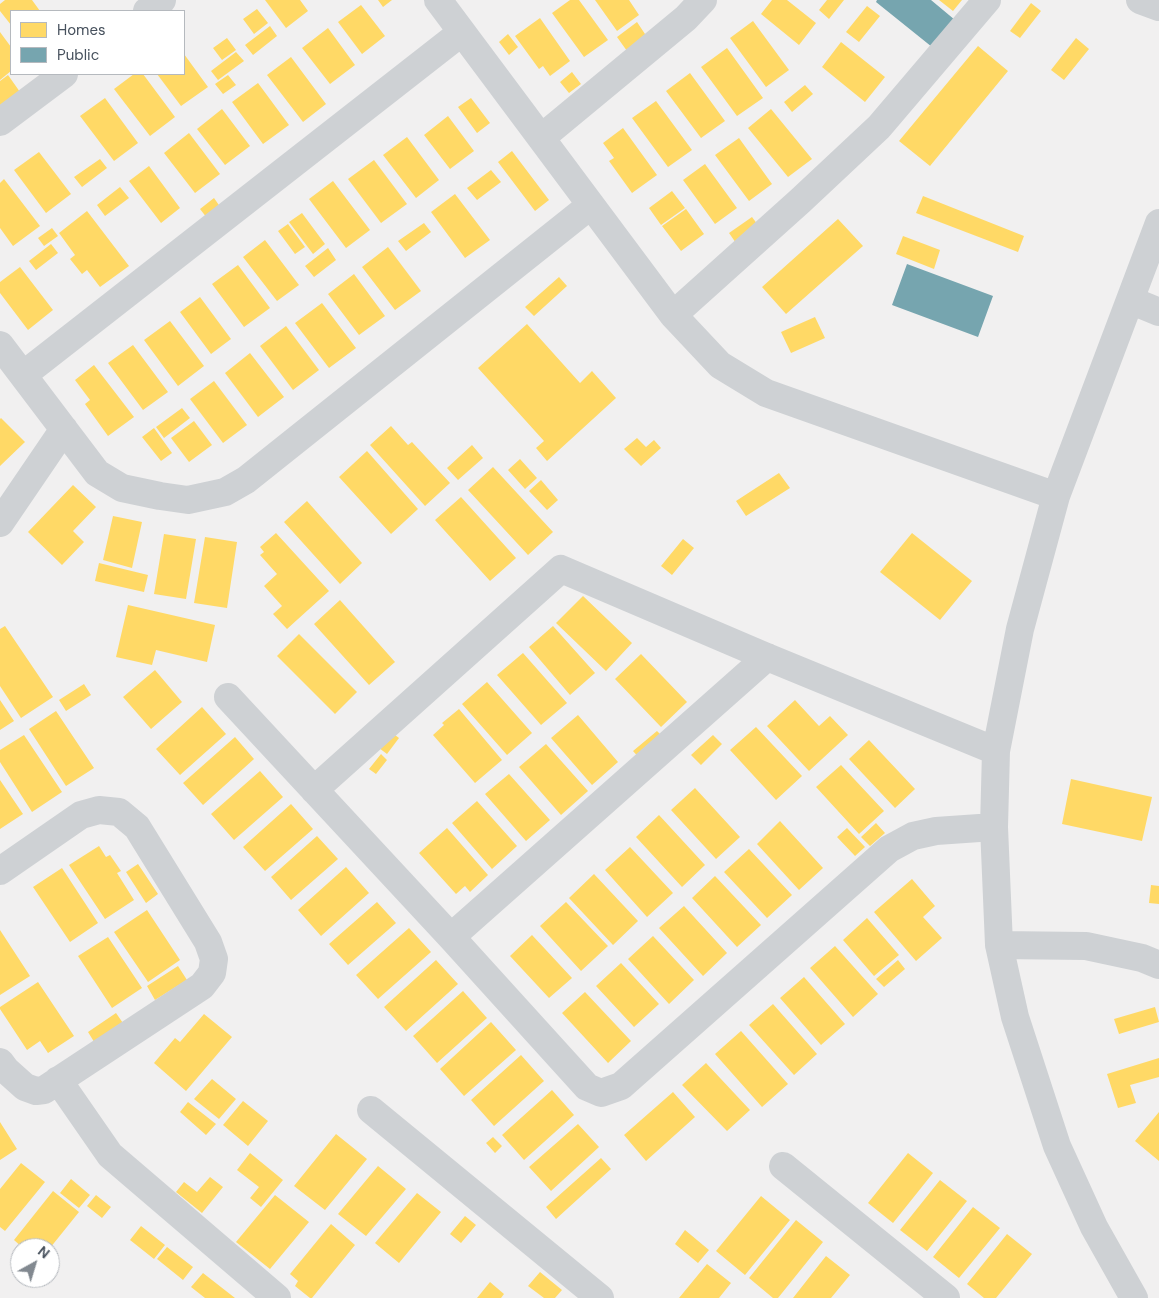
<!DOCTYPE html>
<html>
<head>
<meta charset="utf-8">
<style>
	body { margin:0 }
	#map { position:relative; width:1159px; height:1298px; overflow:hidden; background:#f1f0f0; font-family:"DM Sans",sans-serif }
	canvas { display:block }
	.legend { position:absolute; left:10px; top:10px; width:175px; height:65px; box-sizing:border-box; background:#fff; border:1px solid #b5b9be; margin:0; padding:6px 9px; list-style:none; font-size:15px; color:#47515d }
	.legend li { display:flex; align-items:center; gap:10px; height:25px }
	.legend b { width:25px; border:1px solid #b5b9be }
	.north { position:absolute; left:10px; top:1238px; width:50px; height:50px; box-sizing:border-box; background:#fff; border:1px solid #b5b9be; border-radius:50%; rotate:39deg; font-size:14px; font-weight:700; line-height:20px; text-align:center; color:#47515d }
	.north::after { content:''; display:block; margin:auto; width:18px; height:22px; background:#828990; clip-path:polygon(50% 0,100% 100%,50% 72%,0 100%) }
</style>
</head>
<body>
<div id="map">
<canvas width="1159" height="1298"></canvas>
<ul class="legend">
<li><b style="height:14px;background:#ffd966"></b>Homes</li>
<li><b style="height:14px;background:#76a5af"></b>Public</li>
</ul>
<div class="north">N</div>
</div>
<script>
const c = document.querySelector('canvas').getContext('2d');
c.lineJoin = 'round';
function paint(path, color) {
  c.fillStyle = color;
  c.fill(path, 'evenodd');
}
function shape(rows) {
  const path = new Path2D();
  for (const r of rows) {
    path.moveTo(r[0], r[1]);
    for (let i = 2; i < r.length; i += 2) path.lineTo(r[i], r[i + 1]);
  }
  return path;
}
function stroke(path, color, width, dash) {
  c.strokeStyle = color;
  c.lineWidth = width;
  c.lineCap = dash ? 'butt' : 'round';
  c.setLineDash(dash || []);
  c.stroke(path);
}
paint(shape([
	[5,0,32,0,40,11,11,11,11,25,0,11,0,4],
	[265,0,300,0,308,11,286,28],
	[378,0,392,0,383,7],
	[570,0,579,0,608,40,584,57,552,13],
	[595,0,629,0,639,15,617,31],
	[772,0,787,0,816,23,799,45,761,14],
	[827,0,844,0,829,19,819,10],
	[939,0,962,0,953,11],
	[1031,3,1041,11,1020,38,1010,31],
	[361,5,385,36,362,54,338,22],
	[867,6,880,16,859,42,846,32],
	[257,9,268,23,254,34,243,19],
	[540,18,570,61,550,76,543,66,539,69,515,36],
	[753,21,789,70,766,87,730,38],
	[637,22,647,37,627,51,617,37],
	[270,26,277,36,253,55,245,45],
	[328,28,355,65,330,84,302,48],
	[0,32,11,47,11,71,0,80],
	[508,34,518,47,509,55,499,42],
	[227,38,236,50,222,60,213,48],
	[1076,38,1089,49,1064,80,1051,70],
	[841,42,885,77,865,102,822,67],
	[978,46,1008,71,930,166,899,141],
	[727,48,763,98,737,116,701,67],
	[236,52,244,61,218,80,211,71],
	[184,54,208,87,181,106,157,74,184,74],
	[291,57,326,104,303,122,267,75],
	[572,72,581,84,569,93,560,82],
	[690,73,725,121,701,138,666,91],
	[134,74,143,74,175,117,150,136,114,89],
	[8,75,20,92,0,106,0,81],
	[228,75,236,85,223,94,215,84],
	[258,83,289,125,263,144,232,102],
	[805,85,813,94,792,112,784,102],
	[105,98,138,143,114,161,80,116],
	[471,98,490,123,477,133,458,107],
	[656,101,692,150,668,167,632,118],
	[222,109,250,146,225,165,197,129],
	[771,109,812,159,788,177,748,128],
	[448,116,474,151,450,169,424,135],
	[623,128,657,175,632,193,609,161,614,158,603,143],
	[189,133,220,174,195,193,164,153],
	[407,137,439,180,416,198,383,155],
	[739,138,772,184,749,201,715,155],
	[512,151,549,200,535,211,498,162],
	[39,152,71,194,46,213,14,170],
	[100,159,107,168,82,187,74,177],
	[374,160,407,204,381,223,348,179],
	[705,164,737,208,715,224,683,180],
	[149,166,180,208,161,223,129,181],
	[491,170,501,182,477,200,467,188],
	[4,179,40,226,13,246,0,228,0,183],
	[333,181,370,230,346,248,309,199],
	[120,187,129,198,105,216,97,205],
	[672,191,685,208,661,225,649,208],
	[455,194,490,240,465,258,431,212],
	[923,196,1024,236,1018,252,916,213],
	[214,198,221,208,207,218,200,209],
	[686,209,704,234,681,251,662,226],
	[87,211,129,266,100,287,87,270,82,274,70,259,75,255,59,233],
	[302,213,325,244,313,254,289,222],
	[752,217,761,229,738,246,729,233],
	[838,219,863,246,786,314,762,287],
	[424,223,431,232,406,251,398,241],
	[288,224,305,247,295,254,278,231],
	[52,228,58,236,44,246,38,238],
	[903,236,940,250,934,269,896,254],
	[265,240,299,285,277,301,243,257],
	[51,244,58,253,36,270,29,261],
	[388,247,421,291,395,310,362,267],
	[328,248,336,260,314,277,305,266],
	[238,265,270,308,244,327,212,284],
	[20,267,53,310,28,330,0,293,0,282],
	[354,274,385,316,359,335,328,294],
	[559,277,567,286,534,316,525,307],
	[200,297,231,339,211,354,180,312],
	[322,303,356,348,329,368,295,323],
	[815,317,825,338,791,353,781,332],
	[170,321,204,366,178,386,144,340],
	[527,324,580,383,592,371,616,398,547,461,536,448,544,441,478,368],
	[286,326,319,370,293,390,260,346],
	[133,345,168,392,143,410,108,363],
	[250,353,284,397,258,417,225,373],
	[94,365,134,417,108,436,85,404,90,400,75,380],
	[214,381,247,425,223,443,190,399],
	[182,408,190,418,164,438,156,427],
	[1,418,25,442,0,466,0,419],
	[194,421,212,445,189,462,171,438],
	[391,426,408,445,412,442,450,483,425,506,370,445],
	[154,428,172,453,161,461,142,437],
	[637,438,646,447,654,440,661,448,641,466,624,449],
	[472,445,483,458,458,480,447,468],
	[367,451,418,509,391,534,339,477],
	[520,459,537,478,525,489,508,470],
	[493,467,553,532,528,555,468,490],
	[779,473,790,488,746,516,736,501],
	[541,480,558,500,547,510,529,491],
	[73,485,96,507,73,531,84,542,62,565,28,532],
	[461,497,516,558,490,581,435,520],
	[307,501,362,563,340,584,284,522],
	[113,516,142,522,132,568,103,560],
	[276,533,329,591,287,629,273,614,282,606,264,586,277,574,260,555,264,552,260,547],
	[912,533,972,581,940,620,880,572],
	[164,534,196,539,186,599,154,594],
	[205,537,237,542,227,608,194,603],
	[683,539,694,548,672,575,661,566],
	[99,563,148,575,144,592,95,581],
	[583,596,632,643,606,671,556,623],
	[340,600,395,662,369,685,314,624],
	[128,605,215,625,207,662,156,650,152,665,116,657],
	[5,626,53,697,21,718,0,686,0,629],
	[553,626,595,673,570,695,529,647],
	[299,634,357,692,335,714,277,656],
	[523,653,567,703,541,725,497,675],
	[641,654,687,702,661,727,615,679],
	[155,670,182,702,151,729,123,697],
	[487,682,532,733,507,755,462,704],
	[84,684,91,695,66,711,59,700],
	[0,700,14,721,0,730],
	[795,700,819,726,830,716,848,735,809,771,767,726],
	[202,707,226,734,180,775,156,749],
	[459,709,502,760,475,783,433,735,444,725,442,723],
	[56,711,94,768,66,786,29,729],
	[578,715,618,762,592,785,551,738],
	[756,727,802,776,776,800,730,750],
	[657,731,665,739,641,760,633,751],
	[391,732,399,738,387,754,379,748],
	[24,735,62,792,32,812,0,762,0,750],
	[713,735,722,744,701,765,691,755],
	[235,737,254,759,203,805,183,783],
	[869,740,915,789,895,808,849,759],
	[546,744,588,791,561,815,519,767],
	[381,754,387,760,376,774,369,769],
	[841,765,884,811,859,834,816,787],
	[260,771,283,797,234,840,211,814],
	[509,774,550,820,526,841,485,794],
	[1071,779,1152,797,1142,841,1062,824],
	[0,780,23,814,0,829],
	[695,788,740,837,716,859,671,810],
	[477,801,517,846,492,869,452,823],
	[291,804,313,829,265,871,243,847],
	[659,815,705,865,682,887,636,837],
	[780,821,823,868,799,890,757,844],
	[876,823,885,833,870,846,861,837],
	[447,828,488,875,470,892,465,886,456,894,419,853],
	[847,828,865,847,855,856,837,837],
	[317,836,338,859,291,900,271,877],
	[99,846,106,857,110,855,121,871,117,873,134,900,105,919,69,865],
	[630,847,673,893,647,917,605,870],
	[749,849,792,895,767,918,724,872],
	[138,864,158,894,146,903,126,872],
	[346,867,369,893,321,936,298,910],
	[62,868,98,923,70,942,33,887],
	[594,874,638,921,613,945,569,898],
	[715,876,761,925,737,947,692,898],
	[912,879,935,906,923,917,942,938,916,961,874,912],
	[1151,885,1159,886,1159,904,1149,903],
	[377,902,396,923,348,965,329,944],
	[566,902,608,946,581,971,540,926],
	[684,906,727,953,703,976,659,928],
	[147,910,180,960,148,982,114,932],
	[867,918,899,955,874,976,843,940],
	[409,928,431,952,378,999,356,975],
	[0,930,30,976,0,995],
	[532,935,572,978,549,998,510,956],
	[653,936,694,980,669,1004,628,959],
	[108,937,142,988,112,1008,78,956],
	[835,946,878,994,853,1017,810,968],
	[436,960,458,984,406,1031,384,1007],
	[898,960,905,969,884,987,876,979],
	[621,963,659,1004,634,1027,596,986],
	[178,966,187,980,155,1000,147,986],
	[804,977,845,1024,821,1045,780,998],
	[38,982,74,1036,48,1053,40,1041,27,1050,0,1009,0,1007],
	[463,991,487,1018,437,1063,413,1036],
	[585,992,631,1041,608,1063,562,1013],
	[773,1004,817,1054,794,1075,749,1025],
	[1155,1007,1159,1022,1119,1034,1114,1019],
	[116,1013,125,1026,96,1045,88,1032],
	[204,1014,232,1037,186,1091,154,1063,175,1038,180,1042],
	[491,1022,516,1050,464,1096,440,1069],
	[741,1031,788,1084,762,1107,715,1054],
	[521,1055,544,1081,494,1126,471,1100],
	[1159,1058,1159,1077,1130,1085,1136,1103,1118,1108,1107,1074],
	[706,1063,750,1110,727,1131,682,1085],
	[212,1079,236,1099,219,1119,194,1099],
	[552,1090,574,1115,524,1160,502,1135],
	[673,1092,695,1117,646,1161,624,1135],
	[243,1101,268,1121,248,1146,223,1125],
	[188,1102,216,1124,206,1135,180,1112],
	[1159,1112,1159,1161,1135,1141],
	[0,1122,17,1149,0,1160],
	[578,1124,599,1147,551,1191,529,1167],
	[336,1134,367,1159,325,1210,294,1186],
	[493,1137,502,1146,495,1153,486,1143],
	[250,1153,283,1180,261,1207,250,1198,259,1187,237,1170],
	[908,1153,933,1173,893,1223,868,1203],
	[601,1158,611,1169,556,1219,546,1207],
	[21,1163,45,1182,5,1231,0,1227,0,1189],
	[378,1166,406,1189,366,1236,338,1214],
	[210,1177,223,1187,202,1213,176,1192,184,1182,197,1192],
	[71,1179,90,1195,79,1208,60,1193],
	[940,1180,967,1201,927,1251,900,1230],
	[53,1191,79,1212,50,1248,23,1248,14,1240],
	[417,1193,441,1212,399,1263,375,1243],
	[96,1195,111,1207,102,1218,87,1206],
	[275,1195,309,1222,270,1269,236,1242],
	[761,1196,790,1220,745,1275,716,1251],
	[973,1207,1000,1228,959,1278,933,1257],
	[465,1216,476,1225,461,1243,450,1234],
	[796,1220,823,1242,778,1298,773,1298,749,1278],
	[331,1224,355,1245,312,1298,310,1298,295,1286,298,1281,290,1274],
	[141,1226,165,1245,154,1259,130,1240],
	[685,1230,709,1250,698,1263,675,1244],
	[1007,1234,1032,1254,996,1298,984,1298,967,1284],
	[167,1247,193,1267,183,1280,157,1259],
	[826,1256,850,1275,831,1298,793,1298],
	[707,1264,731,1283,719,1298,679,1298],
	[540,1272,562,1290,555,1298,544,1298,528,1286],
	[203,1273,235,1298,205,1298,191,1287],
	[490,1282,504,1294,501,1298,477,1298]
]), '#ffd966');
paint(shape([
	[877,0,931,0,955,20,932,47,876,2],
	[907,264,993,296,978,337,892,305]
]), '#76a5af');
stroke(shape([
	[438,0,673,315,720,365,766,393,1056,496],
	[1140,0,1159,7],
	[147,11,162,0],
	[0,122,64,74],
	[541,138,686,18,703,0],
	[1130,300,1159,312],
	[673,315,800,201,879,127,987,0],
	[0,345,97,473,122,488,160,496,188,500,225,492,246,480,591,205],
	[23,375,462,32],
	[0,523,64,429],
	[228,697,451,937,587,1087,601,1093,621,1086,889,849,913,836,936,831,994,827],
	[314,790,561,569,767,657,996,751],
	[0,871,81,815,99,810,119,812,137,827,208,942,214,959,212,973,202,986,44,1090,36,1091,25,1087,6,1070,0,1062],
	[451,937,767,657],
	[999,945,1086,946,1142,958,1159,965],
	[58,1080,110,1155,277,1298],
	[371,1110,600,1298],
	[783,1166,946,1298],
	[1134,1298,1094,1227,1057,1146,1015,1017,999,945,994,827,996,751,1020,629,1056,496,1159,223]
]), '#ced1d4', 28);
</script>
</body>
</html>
